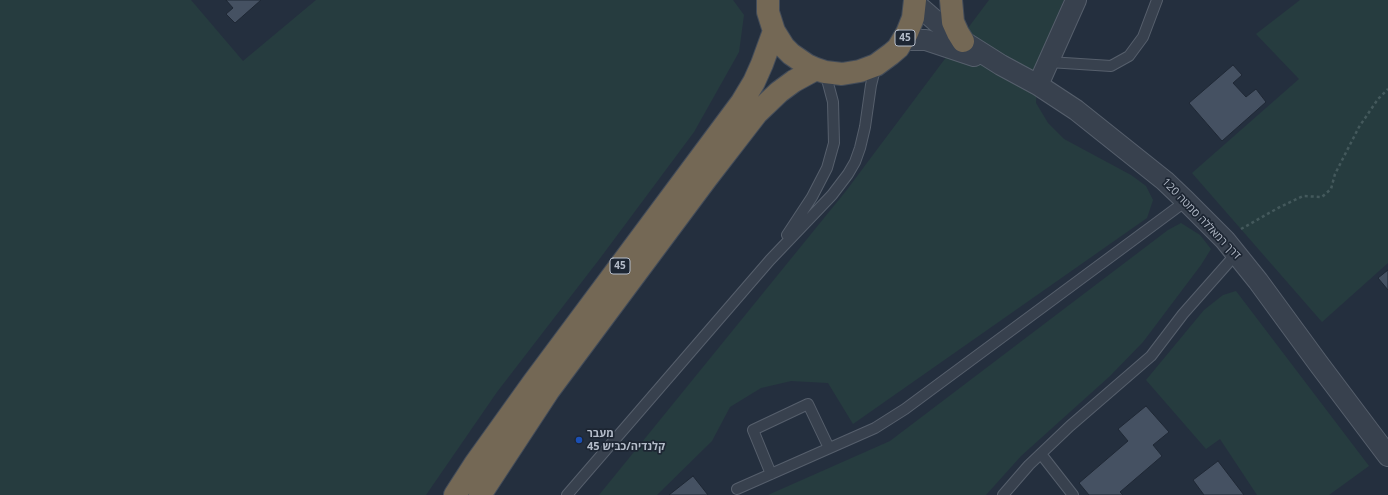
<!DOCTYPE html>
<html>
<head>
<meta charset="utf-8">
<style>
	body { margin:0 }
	canvas { display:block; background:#242f3e }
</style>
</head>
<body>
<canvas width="1388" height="495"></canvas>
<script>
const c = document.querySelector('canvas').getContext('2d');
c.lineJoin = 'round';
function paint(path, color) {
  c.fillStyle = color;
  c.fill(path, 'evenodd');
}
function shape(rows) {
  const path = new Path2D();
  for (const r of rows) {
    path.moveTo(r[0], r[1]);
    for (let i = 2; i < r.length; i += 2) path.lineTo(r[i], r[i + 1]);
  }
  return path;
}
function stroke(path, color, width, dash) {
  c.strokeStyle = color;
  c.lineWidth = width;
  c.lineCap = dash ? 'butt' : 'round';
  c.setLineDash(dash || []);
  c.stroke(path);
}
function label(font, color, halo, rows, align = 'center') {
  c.font = font + ' "Open Sans","Noto Sans Hebrew",sans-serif';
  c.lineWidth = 3.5;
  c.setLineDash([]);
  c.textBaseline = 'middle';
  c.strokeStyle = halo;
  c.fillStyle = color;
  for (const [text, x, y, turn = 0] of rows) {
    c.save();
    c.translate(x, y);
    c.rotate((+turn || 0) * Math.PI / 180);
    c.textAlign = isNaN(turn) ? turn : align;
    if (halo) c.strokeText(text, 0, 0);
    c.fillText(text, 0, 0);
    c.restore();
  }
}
paint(shape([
	[0,0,191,0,243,61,316,0,733,0,744,15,739,52,694,132,601,257,497,392,426,495,0,495],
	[989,0,1064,0,1048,37,1037,78,1036,103,1048,123,1064,139,1131,175,1146,186,1153,200,1147,218,853,424,828,383,791,381,761,388,730,407,712,441,657,495,599,495,846,191],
	[1300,0,1388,0,1388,263,1322,322,1192,173,1299,79,1256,34],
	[1181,223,1200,235,1211,249,1201,265,1143,342,1110,376,1021,456,986,495,768,495,890,441,1168,230],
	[1236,291,1369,466,1329,495,1257,495,1220,439,1206,449,1146,380,1204,310,1223,295]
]), '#263c3f');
const building = shape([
	[226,0,261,0,235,23,226,14,233,8,226,0],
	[1233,65,1242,75,1233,83,1246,97,1256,89,1266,102,1222,141,1189,103,1233,65],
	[1388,270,1388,290,1378,278,1388,270],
	[1146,406,1169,432,1153,445,1162,456,1120,492,1123,495,1089,495,1079,483,1128,441,1118,429,1146,406],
	[1218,461,1244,495,1204,495,1193,480,1218,461],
	[693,476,708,495,669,495,693,476]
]);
paint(building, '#455162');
stroke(building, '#1f2835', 1);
const lane = shape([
	[1049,62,1111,66,1129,56,1143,37,1157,0],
	[787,235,812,197,827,168,834,143,833,102,825,72],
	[1041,454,1073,495],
	[771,474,753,430,808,404,829,448],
	[737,489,875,428,905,409,1186,201],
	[567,495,770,260,832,195,848,174,855,162,860,148,865,127,871,85,876,65],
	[1003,495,1029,465,1070,426,1151,356,1183,314,1236,254]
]);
const street = shape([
	[915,3,938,23,963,41,1001,65,1038,85,1076,110,1165,181,1186,201,1225,240,1258,281,1318,363,1388,456],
	[903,40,926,40,974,56],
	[1038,85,1076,0]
]);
const highway = shape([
	[768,0,768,12,774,31,784,47,791,54,807,65,816,69,825,72,842,74,860,71,876,65,891,54,898,48,907,33,913,18,915,0],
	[951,0,953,22,958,33,963,41],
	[455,495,475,464,533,383,742,102,754,82,762,64,774,31],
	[480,495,549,390,706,179,757,113,779,92,794,81,816,69]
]);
stroke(lane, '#565f6c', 12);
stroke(street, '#565f6c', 22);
stroke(highway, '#434c59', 24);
stroke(shape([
	[1241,229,1278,208,1303,196,1322,197,1331,189,1335,174,1359,127,1378,99,1388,89]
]), '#44595c', 2.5, [3, 3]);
stroke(lane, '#38414e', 10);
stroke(street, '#38414e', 20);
stroke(highway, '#746855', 22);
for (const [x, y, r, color] of [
	[579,440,4,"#1a4fb4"]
]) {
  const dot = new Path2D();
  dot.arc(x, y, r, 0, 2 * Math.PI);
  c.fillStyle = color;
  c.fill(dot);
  stroke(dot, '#1d2633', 1.5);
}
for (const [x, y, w] of [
	[905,38,20],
	[620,266,20]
]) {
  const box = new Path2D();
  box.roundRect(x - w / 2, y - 8, w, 16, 3);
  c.fillStyle = '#1d2633';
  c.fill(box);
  stroke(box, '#b4bcc9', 1);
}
label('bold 10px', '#b4bcc9', null, [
	["45",905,38],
	["45",620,266]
]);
label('11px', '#b4bcc9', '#1d2633', [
	["דרך רמאללה סמטה 120",1201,219,46]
]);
label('bold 11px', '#b4bcc9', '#1d2633', [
	["מעבר",587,434],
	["קלנדיה/כביש 45",587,447]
], 'left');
</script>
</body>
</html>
